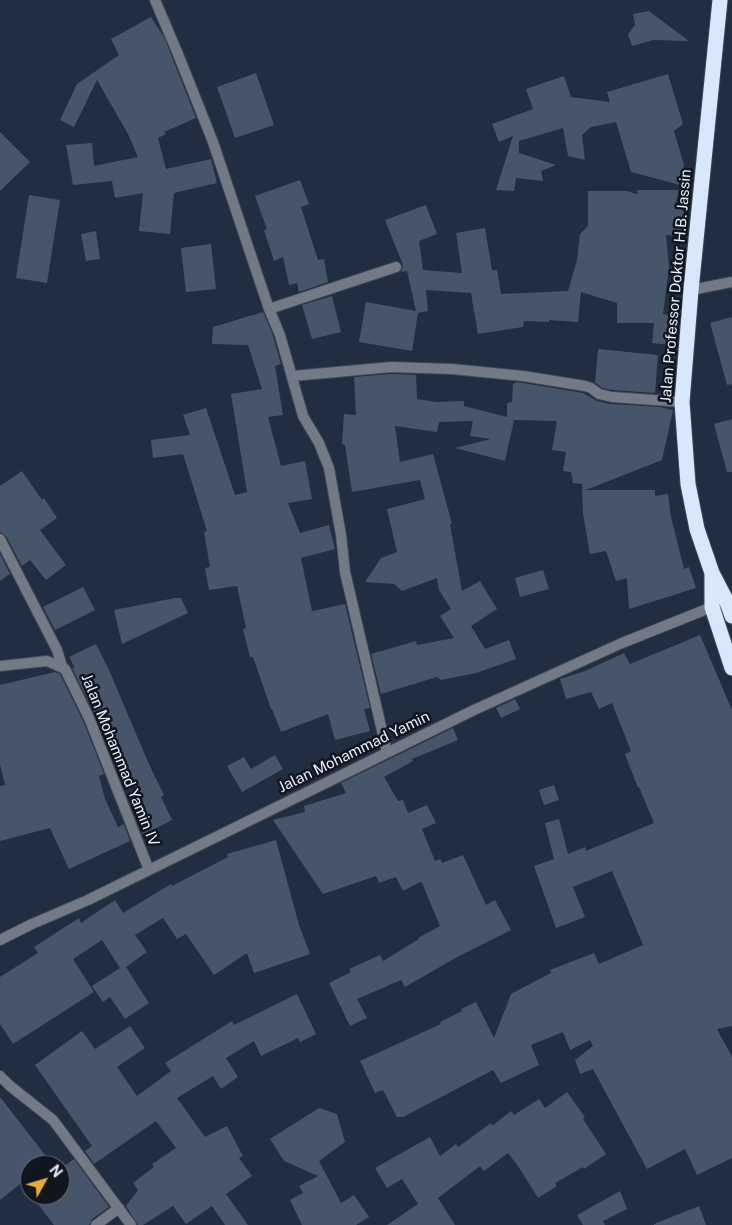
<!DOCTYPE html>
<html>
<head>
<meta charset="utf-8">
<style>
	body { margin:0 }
	#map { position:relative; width:732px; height:1225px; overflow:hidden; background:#212d41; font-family:"Public Sans",sans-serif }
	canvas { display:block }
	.north { position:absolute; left:20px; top:1155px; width:50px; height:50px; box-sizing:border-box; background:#10151e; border:1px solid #666c77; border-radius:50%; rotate:51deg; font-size:14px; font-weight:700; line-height:20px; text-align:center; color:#e6effc }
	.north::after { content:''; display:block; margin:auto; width:18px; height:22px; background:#e9ab37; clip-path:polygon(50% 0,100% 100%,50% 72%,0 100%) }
</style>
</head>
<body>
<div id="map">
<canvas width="732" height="1225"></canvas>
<div class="north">N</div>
</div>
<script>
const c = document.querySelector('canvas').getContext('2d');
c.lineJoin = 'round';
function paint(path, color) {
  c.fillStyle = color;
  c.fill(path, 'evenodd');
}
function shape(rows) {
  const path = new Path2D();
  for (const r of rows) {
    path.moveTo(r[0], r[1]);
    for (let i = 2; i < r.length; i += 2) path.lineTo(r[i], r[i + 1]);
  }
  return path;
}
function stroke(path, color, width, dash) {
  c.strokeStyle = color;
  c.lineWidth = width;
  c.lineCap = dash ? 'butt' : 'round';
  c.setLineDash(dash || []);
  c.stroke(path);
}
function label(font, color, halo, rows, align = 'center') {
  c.font = font + ' "Public Sans",sans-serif';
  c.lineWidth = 5;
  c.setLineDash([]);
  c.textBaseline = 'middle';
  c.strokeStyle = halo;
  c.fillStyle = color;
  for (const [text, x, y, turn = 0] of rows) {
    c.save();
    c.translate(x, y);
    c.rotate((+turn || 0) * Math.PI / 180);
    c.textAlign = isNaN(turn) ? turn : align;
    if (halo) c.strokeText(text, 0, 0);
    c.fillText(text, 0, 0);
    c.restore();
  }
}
paint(shape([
	[649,11,689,41,653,40,632,46,628,34,635,25,633,14],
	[151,17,164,37,196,118,164,132,166,134,158,138,166,169,211,159,217,183,174,193,170,234,139,231,143,193,115,198,112,181,73,185,66,145,92,143,94,166,138,157,128,134,97,80,74,127,60,120,77,84,119,55,111,39],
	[256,73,274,125,235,138,217,87],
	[668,74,683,124,674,131,684,165,680,185,631,172,616,122,591,127,582,135,585,160,568,156,563,128,519,141,519,153,556,165,541,171,543,181,516,178,514,191,496,190,513,136,499,142,492,124,533,109,526,89,564,76,571,97,610,102,607,92],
	[0,132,30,162,0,191],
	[300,180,309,204,301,207,318,260,324,259,328,282,299,292,297,283,289,285,283,257,274,261,264,230,267,229,255,196],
	[637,190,679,190,675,206,685,207,681,236,666,235,669,267,663,314,674,316,671,345,652,343,654,323,617,323,617,303,581,292,578,322,549,320,549,322,524,321,523,327,478,334,471,293,426,290,428,311,418,313,412,351,359,342,366,302,416,311,407,271,401,272,403,265,385,220,426,205,437,234,419,241,423,270,462,273,456,233,485,228,492,270,497,270,501,294,568,291,577,260,580,234,588,226,588,191,626,191,638,194],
	[29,195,60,200,47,283,16,278],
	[96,231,100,259,86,261,81,234],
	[211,244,216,289,186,292,181,248],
	[332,296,341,332,312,339,302,305],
	[263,312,272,333,281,364,275,366,283,415,268,417,281,466,305,461,312,499,288,503,300,533,329,525,335,549,301,558,312,611,345,604,370,708,364,709,370,731,335,740,328,714,281,732,272,709,271,709,253,657,250,657,243,629,246,628,237,586,209,590,205,568,210,567,204,532,207,531,183,454,153,458,151,440,190,435,183,415,206,408,235,495,247,492,231,394,262,389,248,345,212,344,213,327],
	[732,317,732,384,727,385,710,323],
	[598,349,658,355,655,393,613,390,602,388,595,382],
	[391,374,416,375,417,399,436,402,464,401,464,406,507,417,507,403,512,402,513,384,517,382,583,393,597,401,610,404,660,407,673,410,662,460,586,490,655,490,655,496,668,494,671,517,684,569,689,567,696,588,629,609,627,578,616,581,606,551,590,554,583,514,582,484,573,483,571,472,563,471,566,452,552,450,557,421,514,420,505,461,455,448,491,439,470,436,473,421,439,422,437,432,395,426,400,462,433,454,452,524,450,524,462,591,480,581,497,609,471,626,485,649,509,640,516,659,476,673,441,680,437,677,381,694,371,654,416,641,417,645,454,638,440,616,451,609,439,590,437,578,402,591,394,584,365,582,381,558,397,552,387,509,425,499,420,480,352,492,345,445,342,444,344,414,356,415,354,377],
	[732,419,732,472,727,472,714,424],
	[22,471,42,500,44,498,57,518,40,530,66,565,46,580,30,560,22,566,6,536,0,532,0,486],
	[0,554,10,574,0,581],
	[543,570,549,589,520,597,515,578],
	[83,587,95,610,55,630,43,607],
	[175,598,181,598,188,613,122,644,114,610],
	[700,635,732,710,732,1026,717,1029,732,1057,732,1158,697,1175,685,1149,647,1169,593,1069,580,1074,575,1060,593,1046,590,1040,570,1050,563,1032,531,1045,539,1065,501,1083,493,1070,403,1117,397,1117,383,1090,375,1093,360,1061,441,1024,440,1022,462,1011,461,1009,476,1002,494,1038,511,994,551,973,550,970,594,953,599,964,643,945,612,871,573,887,585,917,556,928,534,866,554,859,545,823,559,819,568,854,585,847,586,851,654,823,639,787,638,788,625,754,631,751,612,703,599,709,591,692,566,699,560,679,585,671,624,653,630,664],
	[96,644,109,670,148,762,164,795,161,797,172,820,143,835,136,818,147,813,125,766,116,769,95,715,72,668,75,668,69,657],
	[55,672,60,674,83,721,104,774,99,776,105,799,118,827,124,824,130,841,69,869,50,828,0,841,0,786,5,785,0,764,0,685],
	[515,699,520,709,501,718,496,708],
	[453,728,458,740,412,759,413,761,384,777,398,801,403,800,408,813,427,805,436,823,422,829,435,861,440,859,442,863,463,855,486,905,495,900,511,930,459,956,405,987,401,980,357,999,367,1018,350,1026,329,983,351,972,349,969,380,955,383,961,419,939,418,938,440,926,422,883,420,882,403,891,396,877,379,883,376,876,323,894,273,820,305,812,304,806,346,793,341,783],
	[275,755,283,769,242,792,227,766,244,757,251,769],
	[554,785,559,800,544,805,539,790],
	[276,840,299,925,310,954,254,973,247,953,214,975,186,934,177,939,163,918,135,935,147,952,126,967,149,1003,125,1019,110,997,103,1002,92,986,120,968,102,940,73,959,94,992,13,1044,0,1024,0,977,38,953,34,947,79,918,81,923,115,900,123,913,171,884,172,886,228,857,227,854],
	[297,994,316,1034,300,1042,298,1038,261,1056,254,1041,226,1058,238,1077,221,1089,213,1076,177,1098,205,1137,227,1126,243,1156,239,1158,252,1176,226,1194,248,1225,225,1225,212,1206,186,1224,173,1206,143,1225,138,1225,126,1206,138,1190,133,1183,154,1167,152,1164,176,1148,156,1121,94,1164,85,1151,92,1146,35,1065,82,1031,95,1049,130,1026,145,1048,117,1067,137,1096,171,1071,165,1063,232,1021,234,1025],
	[567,1092,585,1117,583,1119,606,1154,584,1169,583,1167,555,1183,557,1186,538,1198,518,1166,508,1153,484,1171,480,1166,438,1198,455,1225,387,1225,418,1204,402,1179,387,1188,375,1168,430,1137,440,1156,456,1144,458,1147,491,1123,492,1126,511,1111,514,1115,539,1099,545,1108],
	[0,1097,53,1165,30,1165,30,1176,0,1200],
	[319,1108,337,1114,345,1142,319,1161,341,1203,354,1195,369,1217,356,1225,302,1225,290,1200,303,1193,299,1186,318,1176,284,1161,270,1139],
	[74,1159,109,1207,92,1219,89,1225,54,1225,31,1195,60,1195,60,1169],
	[620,1191,627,1209,603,1221,605,1225,583,1225,577,1215],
	[699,1206,706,1225,654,1225,654,1224]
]), '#47556b');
const street = shape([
	[155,0,178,54,213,142,269,309,280,335,303,416,319,443,329,468,341,535,345,572,387,752],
	[691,290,732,282],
	[269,309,396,267],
	[293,376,391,367,452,369,523,376,585,386,591,388,599,394,612,397,682,402],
	[0,539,57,650,62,666],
	[0,666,47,661,65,669,89,718,149,870],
	[0,940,32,924,88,900,474,710,622,643,717,605],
	[0,1076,10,1086,53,1120,131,1225],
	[96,1225,119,1208]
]);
const highway = shape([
	[720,0,691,290,682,402,688,484,697,529,712,573,727,602,732,616],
	[712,575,712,607,732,668]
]);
stroke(street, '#3d485b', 12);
stroke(highway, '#3d485b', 17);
stroke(street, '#747a85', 10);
stroke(highway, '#d9e7fc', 15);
label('15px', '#e6effc', '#10151e', [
	["Jalan Professor Doktor H.B. Jassin",676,286,-85],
	["Jalan Mohammad Yamin",354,752,-26],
	["Jalan Mohammad Yamin IV",120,760,68]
]);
</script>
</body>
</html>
